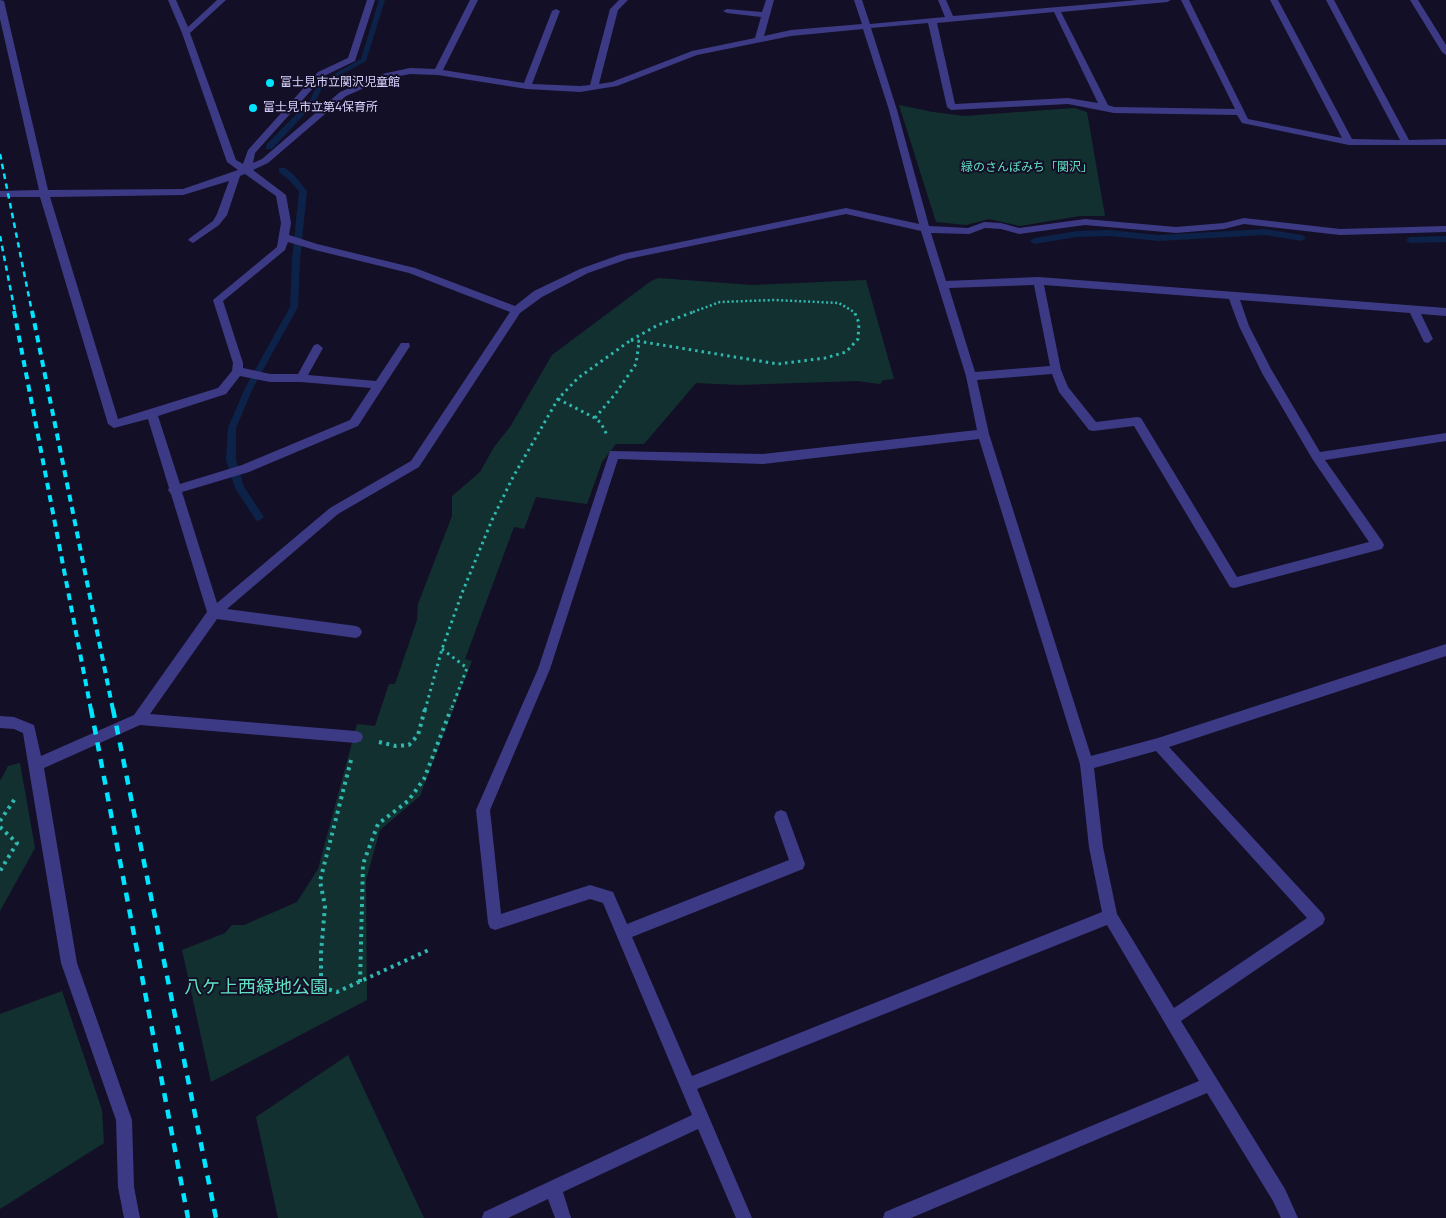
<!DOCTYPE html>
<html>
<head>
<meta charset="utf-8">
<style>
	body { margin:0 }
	canvas { display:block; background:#130f26 }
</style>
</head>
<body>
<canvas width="1446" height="1218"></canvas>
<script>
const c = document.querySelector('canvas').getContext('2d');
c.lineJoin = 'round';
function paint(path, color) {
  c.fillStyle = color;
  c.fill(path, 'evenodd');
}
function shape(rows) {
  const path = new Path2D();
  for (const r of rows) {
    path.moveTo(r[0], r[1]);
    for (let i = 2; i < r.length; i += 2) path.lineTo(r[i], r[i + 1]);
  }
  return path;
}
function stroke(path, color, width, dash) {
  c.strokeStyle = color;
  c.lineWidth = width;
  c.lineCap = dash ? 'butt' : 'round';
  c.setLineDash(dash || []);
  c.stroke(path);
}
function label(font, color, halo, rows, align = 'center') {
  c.font = font + ' Manrope,"Noto Sans JP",sans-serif';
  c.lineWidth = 4;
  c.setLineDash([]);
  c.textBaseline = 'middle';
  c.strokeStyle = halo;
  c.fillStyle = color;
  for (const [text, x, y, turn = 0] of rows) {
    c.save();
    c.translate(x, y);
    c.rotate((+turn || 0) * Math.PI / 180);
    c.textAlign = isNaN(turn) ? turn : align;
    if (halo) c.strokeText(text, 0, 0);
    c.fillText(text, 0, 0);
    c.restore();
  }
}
paint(shape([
	[899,105,933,112,964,116,1074,108,1087,112,1105,216,1080,216,1020,226,989,219,966,225,936,222],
	[658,278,752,285,866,280,894,379,883,380,880,384,857,381,738,385,696,383,644,444,616,444,602,462,587,504,536,497,524,529,514,527,465,659,472,661,420,796,380,830,366,880,367,1000,211,1082,182,950,225,933,232,925,244,925,297,902,318,869,357,724,375,726,389,684,395,684,417,620,418,604,452,516,452,496,480,472,494,447,510,427,552,355,651,281],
	[20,763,35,848,0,911,0,781,8,766],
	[62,991,102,1110,104,1143,0,1209,0,1014],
	[348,1055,424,1218,278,1218,256,1117]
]), '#12302f');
paint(shape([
	[379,0,385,0,366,61,331,80,321,90,315,103,272,149,266,149,266,145,310,100,316,88,327,78,361,59,379,0],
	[279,168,285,168,294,175,307,191,300,260,298,307,253,388,236,428,236,460,244,487,264,517,259,521,256,520,235,488,226,460,228,428,245,388,290,307,292,260,299,191,288,179,279,172,279,168],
	[1265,229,1302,235,1306,238,1302,241,1265,235,1159,241,1109,236,1077,237,1034,244,1030,241,1034,238,1077,231,1109,230,1159,235,1265,229],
	[1446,236,1446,242,1410,243,1406,240,1410,237,1446,236]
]), '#0c2248');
stroke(shape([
	[693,312,720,302,774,300,839,303,854,312]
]), '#2fb8b0', 2.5, [2, 2.5]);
stroke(shape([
	[631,340,778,364,825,358,846,352,858,339,859,323,854,311],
	[631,340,658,325,696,311],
	[558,399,595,418,601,423,607,435],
	[595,418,616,393,636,364,639,342],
	[442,649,467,668,451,710],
	[425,710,442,649,462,593,492,520,513,477,558,399,578,378,631,340]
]), '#2fb8b0', 3, [2.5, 4]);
stroke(shape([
	[379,742,396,746,409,745,418,735,425,709],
	[351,760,320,881,325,906,321,953,321,987,337,992,431,949],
	[0,821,16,797],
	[0,827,17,843,0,871],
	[360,982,363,864,378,824,408,801,424,779,451,709]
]), '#2fb8b0', 4, [3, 4.5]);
paint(shape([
	[0,0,4,1,48,190,183,189,238,170,227,162,182,33,168,0,176,0,188,27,217,0,226,0,190,33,236,160,243,164,248,150,318,72,348,58,367,0,375,0,355,61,324,76,255,153,253,163,262,159,340,92,382,74,410,68,435,69,470,0,478,0,443,70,524,83,552,11,556,9,560,11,532,84,580,86,590,85,610,9,619,0,628,0,618,10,599,84,612,82,692,51,755,38,761,17,727,13,723,11,727,9,762,12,766,0,774,0,764,36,791,30,862,24,854,0,862,0,870,24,945,17,938,0,946,0,953,16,1139,0,1171,0,1167,2,1061,12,1108,105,1114,107,1235,109,1181,0,1189,0,1248,119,1342,138,1270,0,1278,0,1352,139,1400,140,1326,0,1334,0,1409,140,1446,139,1446,145,1349,145,1242,123,1237,115,1114,113,1068,104,951,110,947,107,928,23,871,28,897,110,929,226,968,228,984,222,1001,223,1019,228,1085,219,1176,227,1224,223,1244,218,1340,229,1446,226,1446,232,1340,235,1244,224,1224,229,1176,233,1085,225,1019,234,1001,229,985,228,969,234,931,233,946,281,1038,277,1446,308,1446,316,1421,314,1433,339,1428,343,1424,342,1410,313,1240,300,1249,326,1271,369,1320,452,1446,433,1446,441,1325,460,1382,541,1384,545,1382,549,1234,588,1230,587,1134,426,1093,431,1089,430,1059,392,1052,374,977,380,989,434,1091,756,1158,738,1446,644,1446,656,1169,747,1323,914,1325,919,1323,924,1181,1021,1285,1189,1298,1218,1281,1218,1273,1201,1207,1093,911,1218,883,1218,885,1212,1199,1081,1107,925,697,1089,752,1218,736,1218,698,1129,563,1192,571,1218,555,1218,548,1199,508,1218,482,1218,484,1212,692,1115,603,903,590,899,495,930,490,928,488,923,476,810,538,669,610,451,763,454,977,430,966,376,921,231,846,214,628,259,588,273,542,297,520,313,419,467,338,514,227,609,356,626,360,628,362,632,360,636,356,638,217,619,150,714,356,731,361,733,363,737,361,741,356,743,140,725,44,768,77,963,132,1120,134,1187,140,1218,124,1218,118,1187,116,1120,61,963,23,733,14,729,0,728,0,716,14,717,34,725,41,756,134,715,207,612,171,494,168,490,169,488,148,419,114,428,108,424,40,197,0,197,0,191,39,190,0,19,0,0],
	[1054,12,1098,103,1068,98,955,104,937,23,1054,12],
	[863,29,889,110,919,224,846,208,622,254,580,269,534,291,515,306,415,268,317,244,289,235,291,223,286,195,253,170,268,163,346,96,385,79,410,74,438,75,527,89,580,92,617,86,697,55,791,36,863,29],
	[245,174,276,196,281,223,277,247,213,300,233,363,232,371,218,388,118,419,50,197,183,195,229,181,217,214,213,221,190,238,188,240,193,243,219,225,227,215,240,176,245,174],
	[288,242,315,250,409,273,510,312,411,461,330,508,217,603,182,492,249,472,358,426,410,346,409,343,401,343,376,381,308,375,323,348,318,344,314,345,298,374,270,374,243,368,243,363,223,301,285,250,288,242],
	[1034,285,1050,366,975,372,949,288,1034,285],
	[1044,285,1229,299,1239,326,1262,373,1313,460,1369,542,1237,577,1141,418,1137,417,1096,422,1068,387,1061,370,1044,285],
	[240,376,270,382,301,382,371,388,350,420,242,465,180,484,158,416,226,394,240,376],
	[979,439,1080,764,1089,847,1102,912,692,1076,632,937,803,869,805,864,786,812,781,810,776,812,774,817,789,860,627,924,613,892,590,885,501,914,490,810,550,669,618,459,763,464,979,439],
	[1156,751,1307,918,1174,1008,1117,914,1103,847,1094,768,1156,751],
	[1410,0,1418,0,1446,45,1446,55,1442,52,1410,0]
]), '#3d3a85');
stroke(shape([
	[0,154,32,312],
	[0,236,15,312]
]), '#00e5ff', 2.5, [5.5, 4.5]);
stroke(shape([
	[14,311,91,710],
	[32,311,113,710]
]), '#00e5ff', 4, [7, 5.5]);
stroke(shape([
	[91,709,188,1218],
	[113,709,216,1218]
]), '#00e5ff', 4.5, [9, 8]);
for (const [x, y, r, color] of [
	[270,83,5,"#00e5ff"],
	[253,108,5,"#00e5ff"]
]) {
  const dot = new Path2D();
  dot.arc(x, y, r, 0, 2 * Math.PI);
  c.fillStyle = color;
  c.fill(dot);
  stroke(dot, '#130f26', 2);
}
label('12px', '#d9d4ff', '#130f26', [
	["富士見市立関沢児童館",280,83],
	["富士見市立第4保育所",263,108]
], 'left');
label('12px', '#5fe0c0', '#130f26', [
	["緑のさんぽみち「関沢」",1027,168]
]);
label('18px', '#5fe0c0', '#130f26', [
	["八ケ上西緑地公園",256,988]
]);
</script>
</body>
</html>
